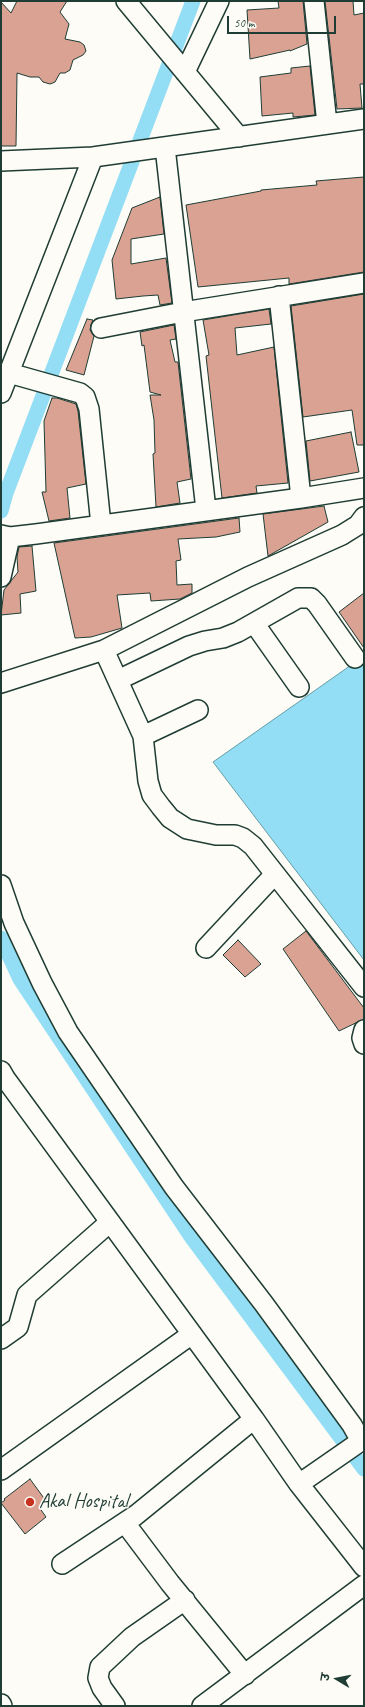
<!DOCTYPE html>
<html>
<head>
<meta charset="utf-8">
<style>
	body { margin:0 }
	#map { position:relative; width:365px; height:1707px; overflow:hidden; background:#fdfcf7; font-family:Caveat,"Playpen Sans Deva",sans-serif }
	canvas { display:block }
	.frame { position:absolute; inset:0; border:2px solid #1f3d34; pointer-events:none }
	.north { position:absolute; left:317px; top:1659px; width:40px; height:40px; -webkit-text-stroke:3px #fdfcf7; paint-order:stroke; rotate:280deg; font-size:11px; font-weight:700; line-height:16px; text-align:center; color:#1f3d34 }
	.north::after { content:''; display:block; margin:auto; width:14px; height:18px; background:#1f3d34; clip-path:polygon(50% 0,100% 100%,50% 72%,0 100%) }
	.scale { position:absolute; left:227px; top:16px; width:109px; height:18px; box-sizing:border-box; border:2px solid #1f3d34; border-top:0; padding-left:5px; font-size:12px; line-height:14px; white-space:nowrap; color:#1f3d34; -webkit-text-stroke:3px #fdfcf7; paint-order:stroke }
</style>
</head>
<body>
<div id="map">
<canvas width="365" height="1707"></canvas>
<div class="frame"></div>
<div class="north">उ</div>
<div class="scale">50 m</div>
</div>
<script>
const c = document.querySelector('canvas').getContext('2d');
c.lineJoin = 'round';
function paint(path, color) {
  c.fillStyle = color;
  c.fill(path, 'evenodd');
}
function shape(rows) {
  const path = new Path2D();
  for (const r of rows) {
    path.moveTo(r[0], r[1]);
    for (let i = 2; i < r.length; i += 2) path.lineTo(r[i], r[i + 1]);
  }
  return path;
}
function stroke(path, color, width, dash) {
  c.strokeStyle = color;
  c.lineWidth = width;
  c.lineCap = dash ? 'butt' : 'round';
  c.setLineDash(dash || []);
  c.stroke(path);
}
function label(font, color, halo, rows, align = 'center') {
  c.font = font + ' Caveat,sans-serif';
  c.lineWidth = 3;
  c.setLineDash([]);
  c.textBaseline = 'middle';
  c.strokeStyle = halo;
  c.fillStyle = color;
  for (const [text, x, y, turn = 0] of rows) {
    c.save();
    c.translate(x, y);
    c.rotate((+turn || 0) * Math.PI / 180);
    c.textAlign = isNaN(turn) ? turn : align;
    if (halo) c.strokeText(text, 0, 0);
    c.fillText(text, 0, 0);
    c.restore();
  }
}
const water = shape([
	[364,656,364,960,213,762,364,656]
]);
paint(water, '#93def4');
stroke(water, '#659ea7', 1);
stroke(shape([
	[1,511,6,493,193,1],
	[1,938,20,979,192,1238,364,1469]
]), '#93def4', 15);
const building = shape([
	[17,1,67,1,60,12,69,24,65,39,80,42,84,45,86,51,83,55,73,60,70,70,65,73,60,73,55,82,50,84,43,82,39,77,30,77,17,73,16,146,1,146,1,2,11,13,17,1],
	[278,1,303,1,307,44,290,51,290,50,250,59,247,10,279,8,278,1],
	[325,1,353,1,354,15,364,13,364,84,360,84,362,108,337,109,325,1],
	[310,66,315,115,293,117,293,113,262,116,260,77,291,73,291,68,310,66],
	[364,177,364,272,289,284,289,278,198,287,186,205,261,191,261,190,317,185,316,181,364,177],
	[160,197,164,234,131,239,131,264,166,258,172,303,160,305,158,295,143,296,116,299,112,260,132,208,160,197],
	[364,294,364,445,357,445,352,410,303,417,291,306,364,294],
	[269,309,271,324,235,328,237,355,274,347,288,483,256,486,257,493,222,498,206,356,209,355,203,320,269,309],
	[87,319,93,320,91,325,90,330,94,336,84,375,66,370,87,319],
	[174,325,176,339,170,340,175,362,178,362,191,479,177,482,180,503,156,507,153,454,155,453,154,420,150,395,161,395,150,392,144,345,142,346,140,332,174,325],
	[52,398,57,398,76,404,78,411,86,484,67,488,70,518,49,521,42,492,46,492,44,421,52,398],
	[351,432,359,472,310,481,306,441,351,432],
	[324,506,328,522,268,556,263,514,324,506],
	[239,518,240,532,216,537,178,539,181,560,176,561,177,585,192,584,192,593,180,599,151,601,150,593,117,595,122,628,91,637,75,638,54,543,239,518],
	[32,546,36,591,20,594,21,613,1,615,4,590,18,572,17,557,19,547,32,546],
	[364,593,364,648,339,612,364,593],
	[306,931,364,1008,364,1019,339,1031,283,949,306,931],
	[238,940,261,964,245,977,223,955,238,940],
	[30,1479,46,1501,39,1507,46,1517,25,1534,1,1503,5,1500,4,1499,30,1479]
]);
paint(building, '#d9a292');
stroke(building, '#1f3d34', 1);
const minor = shape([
	[126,1,239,137],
	[314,1,327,124],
	[185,72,219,1],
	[165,147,206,510],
	[1,161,93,157,364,119],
	[279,296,301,498],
	[101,328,183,312,364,283],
	[9,373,80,393,85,397,89,409,101,525],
	[1,393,93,157],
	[1,535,10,537,36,534,301,498,364,488],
	[1,577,10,537],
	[254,623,299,687],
	[104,650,143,736,148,781,152,795,161,807,170,818,187,829,216,835,235,835,243,838,253,846,364,987],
	[118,680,189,646,205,641,223,638,238,632,298,598,311,598,317,604,355,658],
	[1,683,104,650,248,577,342,535,358,525,364,517],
	[143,736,198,710],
	[1,885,14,923,42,983,68,1032,174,1187,264,1304,352,1425,361,1441,299,1484],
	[206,948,275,874],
	[364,1030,362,1038,364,1044],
	[1,1071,5,1078,254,1419,299,1484,364,1567],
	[1,1339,18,1327,27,1295,110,1222],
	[1,1470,192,1334],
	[125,1523,170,1583,245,1675],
	[62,1564,136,1515,254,1419],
	[1,1704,2,1706],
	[115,1706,102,1688,98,1678,100,1667,132,1637,185,1600],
	[202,1706,364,1585]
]);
stroke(minor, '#1f3d34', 22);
stroke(minor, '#fdfcf7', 19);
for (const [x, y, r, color] of [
	[30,1502,5,"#c8321e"]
]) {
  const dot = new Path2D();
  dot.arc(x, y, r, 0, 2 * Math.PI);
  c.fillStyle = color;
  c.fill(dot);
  stroke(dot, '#fdfcf7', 1.5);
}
label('20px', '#1f3d34', '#fdfcf7', [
	["Akal Hospital",39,1502]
], 'left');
</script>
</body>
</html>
